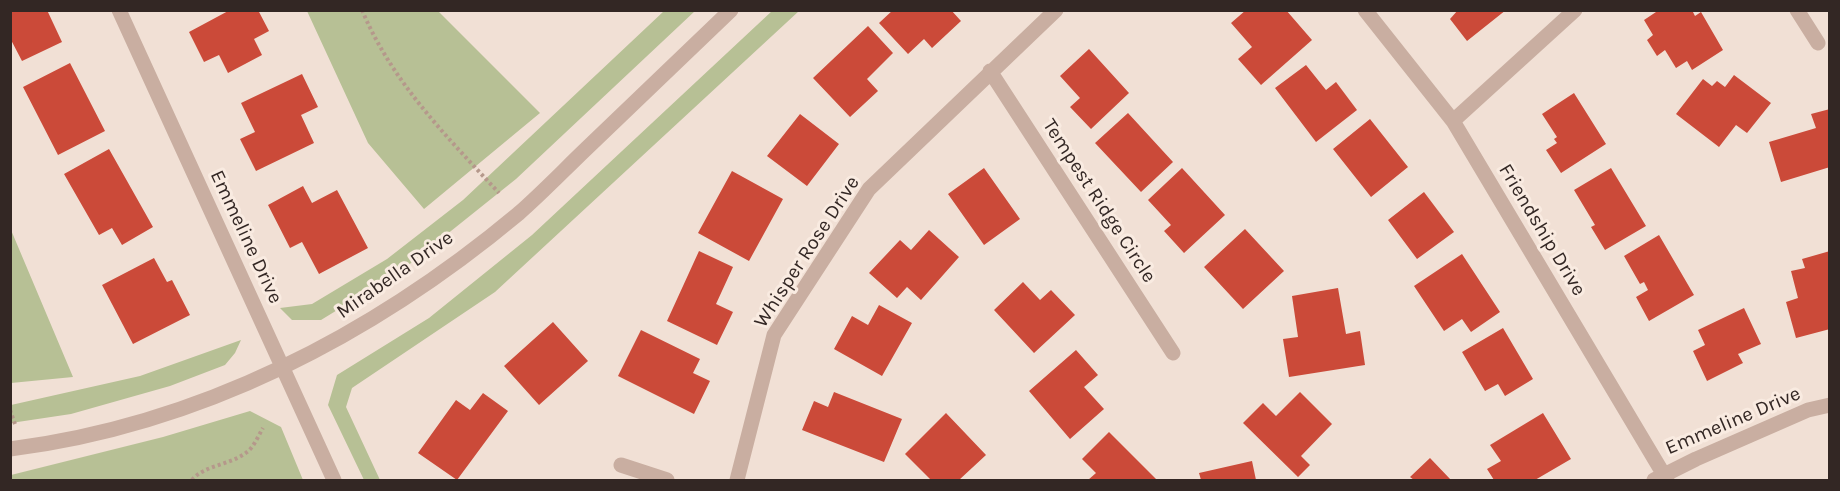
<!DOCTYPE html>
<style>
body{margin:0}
#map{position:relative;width:1840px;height:491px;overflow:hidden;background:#f1e0d5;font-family:Karla,sans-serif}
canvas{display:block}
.frame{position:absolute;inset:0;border:12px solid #332724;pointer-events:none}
</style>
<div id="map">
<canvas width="1840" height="491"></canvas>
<div class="frame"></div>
</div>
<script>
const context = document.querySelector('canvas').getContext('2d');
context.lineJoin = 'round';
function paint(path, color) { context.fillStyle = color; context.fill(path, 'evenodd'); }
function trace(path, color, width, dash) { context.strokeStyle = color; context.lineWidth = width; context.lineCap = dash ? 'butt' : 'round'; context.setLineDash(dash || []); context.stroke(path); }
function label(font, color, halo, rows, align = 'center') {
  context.font = font + ' Karla,sans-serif'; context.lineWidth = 6; context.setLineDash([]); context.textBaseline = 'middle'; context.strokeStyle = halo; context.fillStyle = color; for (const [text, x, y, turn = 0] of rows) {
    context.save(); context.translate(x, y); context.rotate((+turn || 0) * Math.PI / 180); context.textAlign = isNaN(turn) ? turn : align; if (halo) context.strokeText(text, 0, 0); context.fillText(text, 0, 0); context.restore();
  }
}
const green = new Path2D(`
 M307 11H438L540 113 424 209 368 143Z
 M664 11H695L516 179 401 271 321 320H292L280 308 312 304 387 259 463 200Z
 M772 11H799L495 292 352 388 346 407 380 480H364L328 405 337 375 429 318 532 235Z
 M11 230 73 377 11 383Z
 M241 340 235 353 225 365 170 386 71 414 11 423V405L140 376Z
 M250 411 281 427 303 480H11V475L163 437Z`);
const building = new Path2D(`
 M10 10H47L62 42 22 61 10 38Z
 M230 10H258L269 31 254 39 262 55 228 73 219 55 204 62 189 32Z
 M893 10H951L961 21 932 48 924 39 908 54 879 23Z
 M1246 10H1286L1312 40 1261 85 1238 59 1252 47 1231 23Z
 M1458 10H1506L1467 41 1450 19Z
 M1659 10H1692L1695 16 1701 12 1723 50 1692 70 1687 61 1676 68 1665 50 1657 56 1647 40 1653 35 1644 20Z
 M868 26 893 53 867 79 878 91 850 117 813 78Z
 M1089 49 1129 93 1091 129 1070 107 1080 98 1060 76Z
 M70 63 105 131 58 155 23 87Z
 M1306 65 1326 90 1336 82 1357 110 1316 142 1275 88Z
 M302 74 318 107 301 115 314 143 256 171 240 139 255 132 241 103Z
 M1734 75 1771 103 1747 133 1736 125 1719 147 1676 114 1703 79 1712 86 1717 81 1725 87Z
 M1574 93 1606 144 1561 173 1546 150 1557 143 1554 139 1557 137 1542 114Z
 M1830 109V167L1781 182 1769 142 1816 128 1811 114Z
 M1128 113 1173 162 1141 192 1095 143Z
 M800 114 839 144 807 186 767 156Z
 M1370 119 1408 167 1371 197 1333 149Z
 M109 149 153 227 122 245 112 228 99 235 64 174Z
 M984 168 1020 219 984 245 948 194Z
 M1182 168 1225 215 1184 253 1164 231 1171 225 1148 200Z
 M1611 168 1646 226 1605 250 1591 227 1595 225 1574 190Z
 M732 171 783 199 749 261 698 233Z
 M303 186 312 203 337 190 368 248 319 274 302 242 290 248 268 205Z
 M1424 192 1454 232 1417 259 1388 220Z
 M1245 229 1284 271 1243 309 1204 267Z
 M929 230 959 257 921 300 907 287 897 298 869 273 900 240 911 250Z
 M1659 235 1694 295 1649 321 1636 297 1648 290 1644 282 1640 284 1624 256Z
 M699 251 733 267 716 304 733 312 717 345 667 321Z
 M1830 251V329L1796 338 1786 302 1798 298 1791 271 1805 268 1802 259Z
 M1462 254 1500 312 1471 332 1462 319 1444 331 1414 286Z
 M154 258 167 282 172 280 190 315 133 344 102 285Z
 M1023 282 1040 300 1051 290 1075 315 1034 353 994 310Z
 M1338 288 1346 334 1360 331 1365 365 1289 377 1283 339 1298 337 1292 296Z
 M879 305 912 323 882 376 834 349 852 316 868 325Z
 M1744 308 1761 344 1738 354 1743 363 1707 381 1693 351 1705 345 1698 330Z
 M553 322 588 361 539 405 504 366Z
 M1503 328 1533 379 1505 396 1498 384 1485 391 1462 352Z
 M641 330 700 359 693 373 710 381 694 414 618 376Z
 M1076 350 1098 375 1084 387 1104 409 1070 439 1029 391Z
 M834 392 902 419 884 462 802 430 814 401 828 407Z
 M1300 392 1332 424 1301 456 1310 465 1298 477 1243 423 1263 403 1276 416Z
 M483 393 508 411 457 480 418 453 456 400 470 410Z
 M946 413 986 455 959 480H931L905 454Z
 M1543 413 1571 459 1535 480H1494L1487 469 1501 461 1490 445Z
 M1109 432 1157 480H1088L1096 473 1082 459Z
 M1430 458 1451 480H1414L1410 477Z
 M1252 461 1256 480H1201L1199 473Z`);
const path = new Path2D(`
 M362 10C392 82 447 137 499 193
 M10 410 15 424
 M192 480C204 465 231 465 247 452 254 447 258 436 263 428`);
const minor = new Path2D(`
 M119 10 334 480
 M1365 10 1453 121 1667 480
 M1797 10 1818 43
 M990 71 1173 353
 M1453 121 1575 10
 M10 449C200 425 373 335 518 214 542 193 564 170 587 148 635 102 683 56 731 10
 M621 465 667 480
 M737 480 774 335 869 189 1056 10
 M1654 480 1696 459 1808 410 1830 405`);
const streetNames = [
 ["Tempest Ridge Circle",1099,201,57],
 ["Friendship Drive",1542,230,59],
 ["Emmeline Drive",246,237,65],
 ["Whisper Rose Drive",807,252,-57],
 ["Mirabella Drive",395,275,-35],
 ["Emmeline Drive",1733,421,-23]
];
paint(green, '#b7c095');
paint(building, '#cb4a39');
trace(path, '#b5988b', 4, [3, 3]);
trace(minor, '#c9aea1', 15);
label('20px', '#332724', '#f9ebe1', streetNames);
</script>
